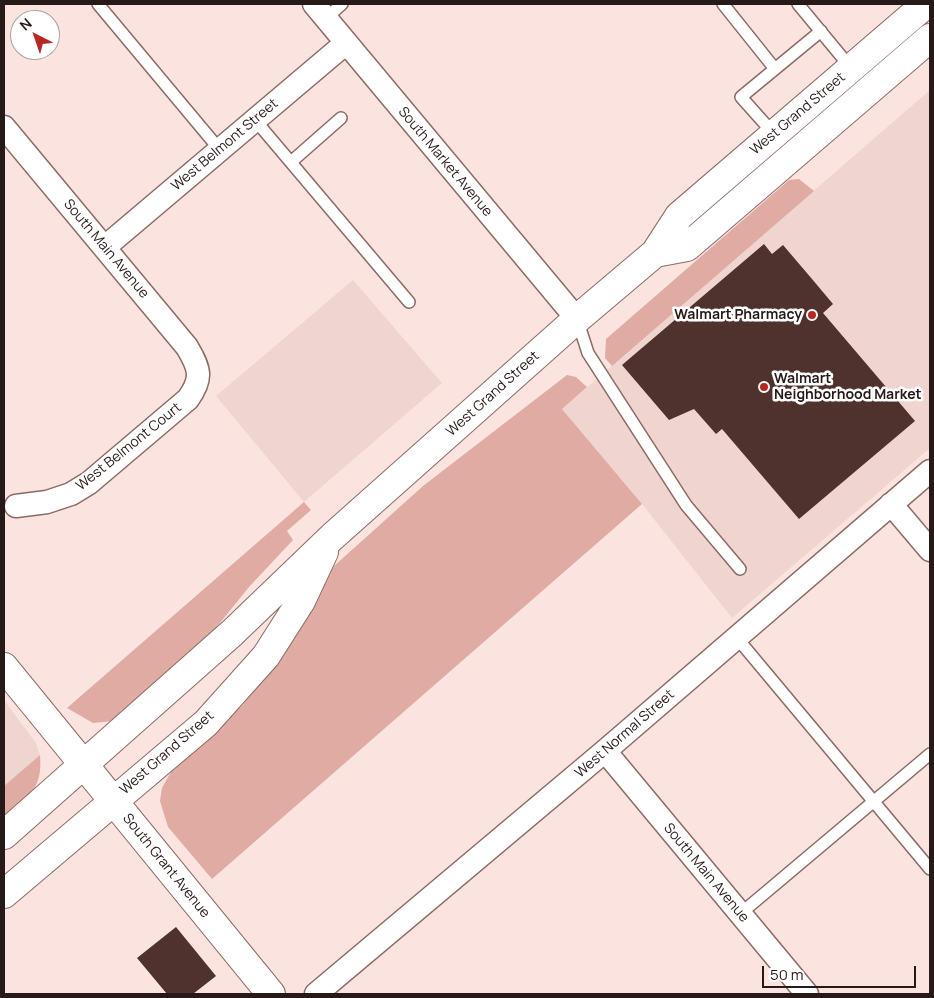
<!DOCTYPE html>
<style>
body{margin:0}
#map{position:relative;width:934px;height:998px;overflow:hidden;background:#fbe4e0;font-family:Manrope,sans-serif}
canvas{display:block}
.frame{position:absolute;inset:0;border:5px solid #271917;pointer-events:none}
.north{position:absolute;left:10px;top:10px;width:50px;height:50px;box-sizing:border-box;background:#fff;border:1px solid #a9a3a2;border-radius:50%;rotate:319deg;font-size:14px;font-weight:700;line-height:20px;text-align:center;color:#271917}
.north::after{content:'';display:block;margin:auto;width:18px;height:22px;background:#b72823;clip-path:polygon(50% 0,100% 100%,50% 72%,0 100%)}
.scale{position:absolute;left:762px;top:966px;width:154px;height:22px;box-sizing:border-box;border:2px solid #271917;border-top:0;padding-left:6px;font-size:15px;line-height:18px;white-space:nowrap;color:#271917;-webkit-text-stroke:4px #fff;paint-order:stroke}
</style>
<div id="map">
<canvas width="934" height="998"></canvas>
<div class="frame"></div>
<div class="north">N</div>
<div class="scale">50 m</div>
</div>
<script>
const context = document.querySelector('canvas').getContext('2d');
context.lineJoin = 'round';
function paint(path, color) { context.fillStyle = color; context.fill(path, 'evenodd'); }
function trace(path, color, width, dash) { context.strokeStyle = color; context.lineWidth = width; context.lineCap = dash ? 'butt' : 'round'; context.setLineDash(dash || []); context.stroke(path); }
function label(font, color, halo, rows, align = 'center') {
  context.font = font + ' Manrope,sans-serif'; context.lineWidth = 5; context.setLineDash([]); context.textBaseline = 'middle'; context.strokeStyle = halo; context.fillStyle = color; for (const [text, x, y, turn = 0] of rows) {
    context.save(); context.translate(x, y); context.rotate((+turn || 0) * Math.PI / 180); context.textAlign = isNaN(turn) ? turn : align; if (halo) context.strokeText(text, 0, 0); context.fillText(text, 0, 0); context.restore();
  }
}
const built = new Path2D(`
 M930 90V448L732 618 642 504 562 409Z
 M353 280 442 383 304 502 216 396Z
 M4 700 36 743 40 755 4 786Z`);
const green = new Path2D(`
 M799 179 814 191 612 366 605 358 606 339 789 180Z
 M567 375 576 377 587 387 562 409 642 504 212 879 168 827 160 801 162 788 168 777 178 762 243 705 334 566 423 486Z
 M304 502 311 510 287 531 293 540 249 587 190 660 113 721 93 723 67 708Z
 M40 755C43 789 28 798 4 818V786Z`);
const building = new Path2D(`
 M764 244 772 254 783 245 812 279 833 304 823 313 915 421 799 519 722 429 716 434 694 409 669 420 622 365Z
 M176 927 216 976 193 994H167L137 958Z`);
const service = new Path2D(`
 M98 4 220 150
 M723 4 775 69
 M798 4 851 68
 M326 18 342 4
 M255 120 409 302
 M774 134 741 97 821 31
 M291 162 341 118
 M577 319 588 353 686 505 740 569
 M737 638 930 869
 M740 914 930 754`);
const minor = new Path2D(`
 M314 4 577 319
 M4 127 187 347C200 369 203 378 188 399L89 483 71 494 47 502 16 506
 M105 247 346 43
 M891 504 930 550
 M605 751 807 994
 M316 994 605 751 930 471`);
const secondary = new Path2D(`
 M655 253 687 247 930 38
 M4 667 271 994
 M4 835 232 633 332 537 577 319 655 253 679 216 926 4
 M4 894 206 723 266 656 301 601 324 552`);
const markers = [
 [812,315,5,"#b72823"],
 [764,387,5,"#b72823"]
];
const streetNames = [
 ["West Grand Street",798,114,-40],
 ["West Belmont Street",225,145,-40],
 ["South Market Avenue",445,162,50],
 ["South Main Avenue",106,249,50],
 ["West Grand Street",493,394,-42],
 ["West Belmont Court",129,447,-39],
 ["West Normal Street",625,734,-41],
 ["West Grand Street",167,753,-41],
 ["South Grant Avenue",166,866,51],
 ["South Main Avenue",706,873,50]
];
const poiNames = [
 ["Walmart Pharmacy",802,315],
 ["Walmart",774,379,"left"],
 ["Neighborhood Market",774,395,"left"]
];
paint(built, '#f0d4cf');
paint(green, '#dfaba3');
paint(building, '#4f312d');
trace(service, '#8c6a66', 14);
trace(minor, '#8c6a66', 25);
trace(secondary, '#8c6a66', 30);
trace(service, '#fff', 11);
trace(minor, '#fff', 22);
trace(secondary, '#fff', 28);
for (const [x, y, r, color] of markers) { const dot = new Path2D(); dot.arc(x, y, r, 0, 2 * Math.PI); context.fillStyle = color; context.fill(dot); trace(dot, '#fff', 2); }
label('14px', '#271917', '#fff', streetNames);
label('bold 14px', '#271917', '#fff', poiNames, 'right');
</script>
